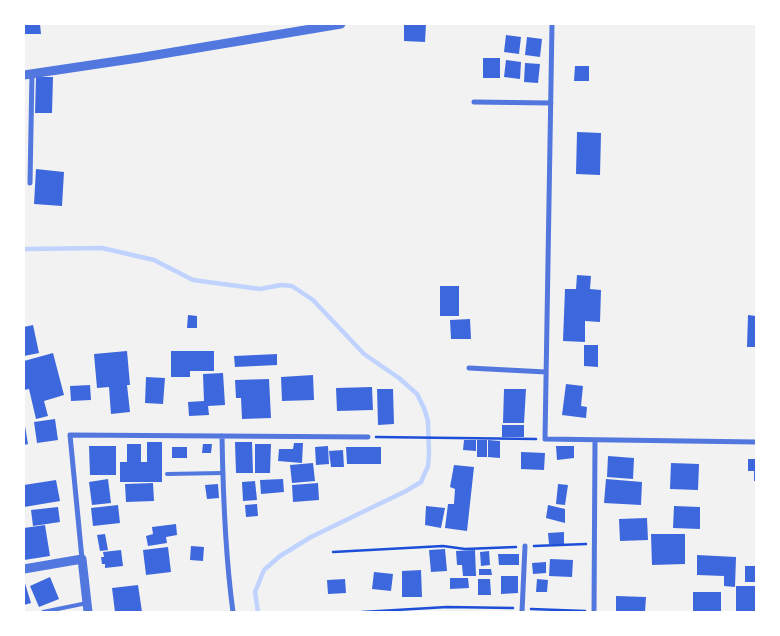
<!DOCTYPE html>
<style>
body{margin:0}
#map{position:relative;width:780px;height:636px;overflow:hidden;background:#f2f2f2;font-family:Raleway,sans-serif}
canvas{display:block}
.frame{position:absolute;inset:0;border:25px solid #fff;pointer-events:none}
</style>
<div id="map">
<canvas width="780" height="636"></canvas>
<div class="frame"></div>
</div>
<script>
const context = document.querySelector('canvas').getContext('2d');
context.lineJoin = 'round';
function trace(path, color, width, dash) { context.strokeStyle = color; context.lineWidth = width; context.lineCap = dash ? 'butt' : 'round'; context.setLineDash(dash || []); context.stroke(path); }
function paint(path, color) { context.fillStyle = color; context.fill(path, 'evenodd'); }
const stream = new Path2D(`
 M24 249 102 248 154 260 193 280 260 289 281 285 292 286 313 300 364 354 399 378 417 394 424 408 428 421 429 454 428 466 421 482 406 491 311 537 280 556 264 570 255 592 258 612`);
const building = new Path2D(`
 M24 24H40L41 34H24Z
 M404 24H426L425 42 404 41Z
 M506 35 521 37 519 54 504 52Z
 M527 37 542 39 540 57 525 55Z
 M483 58H500V78H483Z
 M506 60 521 62 520 79 504 77Z
 M525 63 540 64 538 83 524 82Z
 M575 66H589V81H574Z
 M36 77H53L52 113H35Z
 M577 132 601 133 600 175 576 174Z
 M36 169 64 172 62 206 34 204Z
 M577 275 591 276 590 289 601 290 600 322 585 321V342L563 341 565 289H576Z
 M440 286H459V316H440Z
 M188 315 197 316V328H187Z
 M748 315 756 316V347H747Z
 M470 319 471 339H451L450 320Z
 M33 325 39 353 24 356V327Z
 M584 345H598V367L584 366Z
 M127 351 130 385H127L130 412 111 414 109 387 97 388 94 354Z
 M171 351H214V371H190V377H171Z
 M53 353 64 395 44 401 48 416 36 419 29 389 24 390V361Z
 M277 354V365L235 367 234 356Z
 M223 373 225 405 208 406 209 415 189 416 188 402 204 401 203 374Z
 M313 375 314 400 282 401 281 377Z
 M146 377 165 378 163 404 145 403Z
 M269 379 271 418 242 419 241 398H236L235 380Z
 M566 384 583 386 581 406 587 407 586 418 562 415Z
 M90 385 91 400 71 401 70 386Z
 M372 387 373 410 337 411 336 388Z
 M377 389H393L394 424 378 425Z
 M504 389H526L524 423H503Z
 M55 419 58 440 37 443 34 422Z
 M24 420 28 444 24 445Z
 M502 425H524V437H502Z
 M464 440H476V451L463 450Z
 M477 440H487V457H477Z
 M488 440 500 441V458L488 457Z
 M147 442H162V482H120V462H127V444H141V462H147Z
 M235 442H252L253 473H236Z
 M294 443H303L302 463 278 461 279 449H293Z
 M203 444H212L211 453H202Z
 M255 444H271L270 473H255Z
 M89 446H116V475H90Z
 M328 446 329 464 316 465 315 447Z
 M556 446H574V458L557 460Z
 M172 447H187V458H172Z
 M346 447H381V464H347Z
 M343 450 344 467H331L329 451Z
 M521 452 545 453 544 470 521 469Z
 M608 456 634 458 633 479 607 477Z
 M748 459H756V481H754V471H748Z
 M313 463 315 481 292 483 290 465Z
 M671 463 699 464 698 490 670 489Z
 M454 465 474 467 467 531 445 528 448 504H454L455 489 450 487Z
 M108 479 111 503 92 505 89 482Z
 M283 479 284 492 261 494 260 480Z
 M606 479 642 482 641 505 604 503Z
 M56 480 60 501 24 507V485Z
 M255 481 257 500 243 501 242 482Z
 M153 483 154 501 126 502 125 484Z
 M318 483 319 500 293 502 292 485Z
 M218 484 219 498 207 499 205 485Z
 M558 484 568 485 565 505 556 504Z
 M257 504 258 516 246 517 245 505Z
 M118 505 120 523 93 526 91 508Z
 M548 505 565 509V523L546 518Z
 M426 506 445 508 441 528 425 525Z
 M674 506 700 507V529L673 528Z
 M58 507 60 522 33 526 31 510Z
 M647 518 648 540 620 541 619 519Z
 M176 524 177 535 166 537 167 543 148 546 146 536 153 534 152 527Z
 M45 525 50 556 24 560V528Z
 M564 532V544H549L548 533Z
 M105 534 108 550 100 551 97 535Z
 M651 534H685V564L652 565Z
 M191 546 204 547 203 561 190 560Z
 M168 547 171 572 146 575 143 550Z
 M445 549 447 571 431 572 429 550Z
 M121 550 123 566 105 568V564H102L101 557H104L103 552Z
 M475 550 476 576H463L462 565H457L456 551Z
 M489 551 490 565 481 566 480 552Z
 M498 554H519V565H499Z
 M697 555 736 557 735 587 724 586V576L697 575Z
 M550 559 573 560 572 577 549 576Z
 M546 562V573L533 574 532 563Z
 M745 566H756V582H745Z
 M479 569H491L492 575H479Z
 M421 570 422 597H402V571Z
 M374 572 393 574 391 591 372 589Z
 M501 576H518V593L501 594Z
 M50 577 59 599 39 607 30 586Z
 M450 578H468L469 588 450 589Z
 M345 579 346 593 328 594 327 580Z
 M478 579H490L491 595H478Z
 M537 579 548 580 547 592H536Z
 M24 580 31 603 24 605Z
 M138 585 142 612H115L112 588Z
 M736 586H756V612H736Z
 M693 592H721V612H693Z
 M616 596 646 597 645 612H616Z`);
const path = new Path2D(`
 M376 437 536 439
 M534 546 586 544
 M333 552 443 546 465 549 516 547
 M531 609 585 611
 M362 612 447 607 513 608`);
const service = new Path2D(`
 M167 474 222 473
 M43 612 87 603`);
const minor = new Path2D(`
 M552 24 545 439 756 442
 M474 102 551 103
 M30 183 32 73
 M469 368 546 372
 M222 436C223 494 225 554 233 612
 M82 559 70 435 368 437
 M522 612 525 546
 M594 612 595 440`);
const tertiary = new Path2D(`
 M24 75 138 58 341 24
 M24 569 82 559 88 612`);
trace(stream, '#bfd3fe', 4.5);
paint(building, '#3d67dc');
trace(path, '#1d4ed8', 2.5);
trace(service, '#5277de', 4);
trace(minor, '#5277de', 5);
trace(tertiary, '#5277de', 9);
</script>
